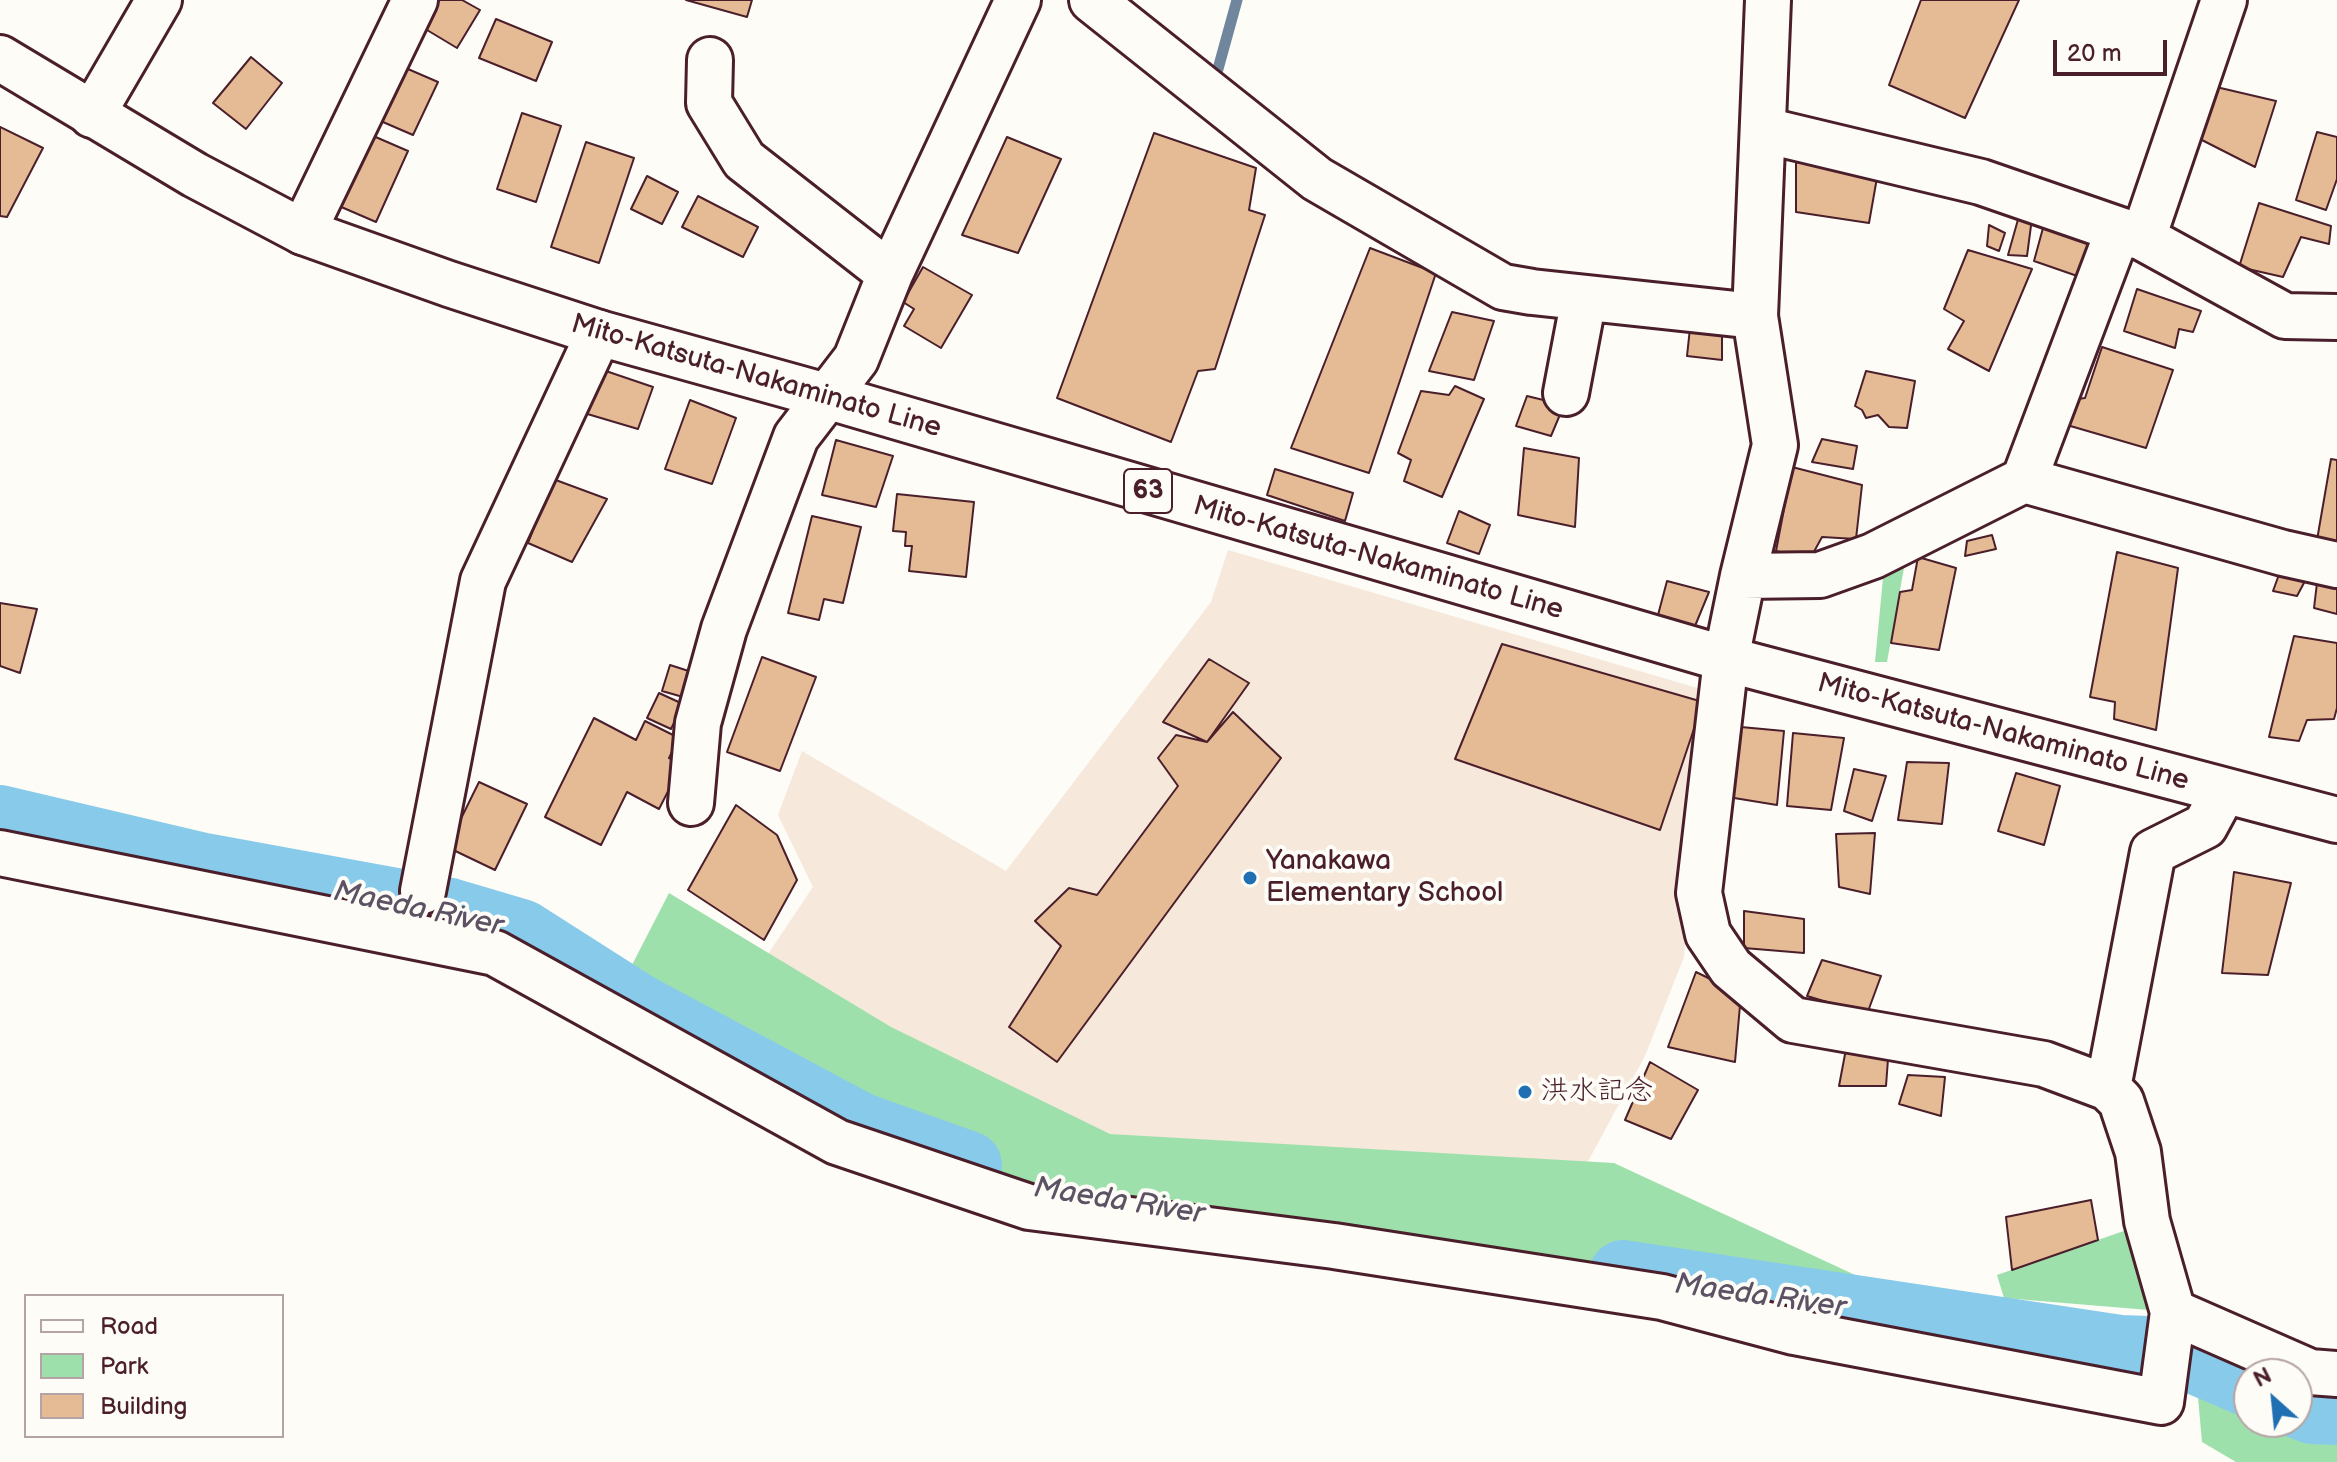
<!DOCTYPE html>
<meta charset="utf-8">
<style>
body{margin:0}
#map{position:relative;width:2337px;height:1462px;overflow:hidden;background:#fdfcf7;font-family:"Balsamiq Sans",sans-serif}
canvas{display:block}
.legend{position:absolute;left:24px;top:1294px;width:260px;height:144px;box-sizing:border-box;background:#fdfcf7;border:2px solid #b5a4a5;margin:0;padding:10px 14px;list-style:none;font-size:24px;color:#4a1f2b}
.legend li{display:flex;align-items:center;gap:16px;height:40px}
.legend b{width:40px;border:2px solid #b5a4a5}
.north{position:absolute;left:2233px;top:1358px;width:80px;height:80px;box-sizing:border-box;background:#fdfcf7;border:2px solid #b5a4a5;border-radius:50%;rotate:333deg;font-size:22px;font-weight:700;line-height:32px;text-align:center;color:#4a1f2b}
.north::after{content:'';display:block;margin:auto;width:28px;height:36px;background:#1f6fb2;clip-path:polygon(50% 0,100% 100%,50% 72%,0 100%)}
.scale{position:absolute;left:2053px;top:40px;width:114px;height:36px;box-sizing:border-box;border:4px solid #4a1f2b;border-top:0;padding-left:10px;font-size:24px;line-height:28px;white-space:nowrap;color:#4a1f2b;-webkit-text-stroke:6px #fdfcf7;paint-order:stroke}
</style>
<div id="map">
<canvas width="2337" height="1462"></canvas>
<ul class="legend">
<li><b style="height:10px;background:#fdfcf7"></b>Road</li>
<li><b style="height:22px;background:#9ee0ab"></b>Park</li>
<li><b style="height:22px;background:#e5bb95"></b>Building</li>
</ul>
<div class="north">N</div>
<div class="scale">20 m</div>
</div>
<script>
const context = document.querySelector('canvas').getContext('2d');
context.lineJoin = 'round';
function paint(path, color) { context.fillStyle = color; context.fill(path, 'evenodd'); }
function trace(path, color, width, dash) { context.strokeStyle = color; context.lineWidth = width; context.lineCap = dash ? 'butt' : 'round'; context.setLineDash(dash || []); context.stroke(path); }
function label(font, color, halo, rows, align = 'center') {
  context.font = font + ' "Balsamiq Sans","Klee One",sans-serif'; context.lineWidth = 8; context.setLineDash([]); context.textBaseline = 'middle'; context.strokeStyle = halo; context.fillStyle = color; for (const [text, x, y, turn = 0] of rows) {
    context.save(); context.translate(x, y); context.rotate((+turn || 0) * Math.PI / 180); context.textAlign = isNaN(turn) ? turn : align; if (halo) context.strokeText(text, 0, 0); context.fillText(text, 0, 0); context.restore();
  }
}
const built = new Path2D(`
 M1228 550 1704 690 1684 957 1645 1056 1566 1202 1024 1121 762 963 813 887 778 815 802 751 1006 871 1211 602Z`);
const green = new Path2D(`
 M1906 557 1887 662H1875L1883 578 1878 563Z
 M669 893 891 1027 1110 1134 1614 1163 1924 1307 1034 1191 617 994Z
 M2141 1225 2173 1312 2004 1298 1997 1275Z
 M2195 1364 2249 1393V1422H2297V1419L2308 1425 2337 1426V1462H2236L2202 1442Z`);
const stream = new Path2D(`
 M1218 69 1237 0`);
const river = new Path2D(`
 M0 819 204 867 450 912 521 933 637 1007 859 1126 968 1165
 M1623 1274 2121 1349 2174 1351 2249 1383
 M2297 1404 2312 1410 2337 1411`);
const building = new Path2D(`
 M439 0H462L480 10 457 48 422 27Z
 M686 0H752L747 17Z
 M1921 0H2019L1965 118 1889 85Z
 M496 19 552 42 536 81 479 58Z
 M251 57 282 83 246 129 213 103Z
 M401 66 438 82 413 135 376 119Z
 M2212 86 2276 101 2255 167 2194 136Z
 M522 113 561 126 536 202 497 189Z
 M0 127 43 148 7 217 0 216Z
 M2317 132 2337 137V179L2326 210 2296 200Z
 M1154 133 1256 168 1249 210 1265 215 1215 369 1198 371 1171 442 1057 398Z
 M371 135 408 151 376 222 339 206Z
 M1007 137 1061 159 1018 253 962 235Z
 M586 142 634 158 599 263 551 247Z
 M1796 162 1878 172 1869 223 1796 212Z
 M647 176 678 192 662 224 631 209Z
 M698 196 758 227 743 257 682 227Z
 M2259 203 2331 226 2329 244 2301 237 2283 277 2239 267Z
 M2019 216 2032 218 2027 256 2008 255Z
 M1989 225 2005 233 1999 251 1987 246Z
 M2043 228 2094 243 2083 278 2034 261Z
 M1370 248 1436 273 1369 473 1291 448Z
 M1968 250 2032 269 1989 371 1948 349 1964 321 1944 309Z
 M923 267 972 295 941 348 904 326 914 309 903 302Z
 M2137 289 2201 311 2193 332 2179 329 2175 348 2124 331Z
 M1452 312 1494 321 1474 380 1429 371Z
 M1690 328 1722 333V360L1687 356Z
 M2102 347 2173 370 2146 448 2060 423 2069 400 2085 398Z
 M600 369 653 387 638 429 584 413Z
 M1866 371 1915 381 1907 428 1889 427 1878 415 1866 418 1862 410 1855 406Z
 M1455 386 1484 399 1442 497 1404 481 1411 460 1398 453 1421 391 1449 395Z
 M1527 396 1564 405 1551 436 1516 426Z
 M690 400 736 418 712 484 665 469Z
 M1822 439 1857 446 1853 469 1812 462Z
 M836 440 893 456 876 507 822 495Z
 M1524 448 1579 458 1575 527 1518 515Z
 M2331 459 2337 460V546L2317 540Z
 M1792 467 1862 485 1856 539 1822 537 1810 559 1776 551Z
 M1275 469 1353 493 1345 521 1267 495Z
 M553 479 607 499 572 562 528 543Z
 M897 494 974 502 966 577 909 571 912 546H905L906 532 893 531Z
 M1459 511 1490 525 1479 554 1447 543Z
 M812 516 861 527 843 603 824 599 819 620 788 613Z
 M1992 535 1996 549 1965 556 1967 541Z
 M2117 552 2178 568 2156 730 2114 719 2115 702 2090 697Z
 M1918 557 1956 568 1939 650 1891 643 1900 592 1912 590Z
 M2281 569 2305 581 2297 596 2273 591Z
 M1667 581 1709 592 1695 626 1658 615Z
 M2317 583 2337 588V614L2314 608Z
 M0 603 37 609 20 673 0 666Z
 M2294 636 2337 643V708L2334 719 2307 720 2299 741 2269 737Z
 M1502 644 1703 702 1660 830 1455 759Z
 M762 657 816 677 780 771 727 752Z
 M1209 659 1249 683 1207 742 1163 722Z
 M670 665 698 674 690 699 662 691Z
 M659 693 683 704 671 729 647 718Z
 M1233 712 1281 758 1057 1062 1009 1027 1061 946 1035 921 1069 888 1097 895 1178 786 1158 758 1176 735 1207 742Z
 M594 718 636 740 645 721 679 738 669 758 682 764 659 809 627 792 601 845 545 817Z
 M1741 727 1784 731 1777 805 1728 797Z
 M1793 733 1844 738 1831 810 1787 806Z
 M1907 762 1949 763 1942 824 1898 820Z
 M1854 769 1886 776 1872 821 1844 811Z
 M2016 773 2060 786 2044 845 1998 831Z
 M479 782 527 804 495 870 447 847Z
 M736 805 777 835 797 880 764 940 688 890Z
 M1875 833 1870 894 1839 887 1836 834Z
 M2234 872 2291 883 2268 975 2222 973Z
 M1744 911 1804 919V953L1744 948Z
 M1822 960 1881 976 1867 1014 1807 996Z
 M1696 972 1741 994 1735 1062 1668 1047Z
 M1846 1049 1888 1059 1886 1086H1839Z
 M1650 1062 1698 1090 1671 1139 1625 1120Z
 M1908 1075 1945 1077 1941 1116 1899 1104Z
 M2091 1200 2098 1240 2012 1270 2006 1217Z`);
const minor = new Path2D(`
 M1092 0 1317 179 1503 287 1532 292 1755 316
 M710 60 709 103 744 160 890 274
 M92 115 159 0
 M1764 130 1981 182 2143 238 2285 316 2337 317
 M303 232 415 0
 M2143 238 2224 0
 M1566 393 1584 298
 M2024 480 2118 231
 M1743 576 1820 575 1873 556 2024 480 2283 553 2337 565
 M691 803 698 723 724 629 796 437 856 359 890 274 1018 0
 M0 853 495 953 837 1142 1029 1207 1334 1246 1662 1297 1794 1332 2161 1402 2173 1312 2147 1221 2138 1152 2121 1101 2108 1088 2044 1064 1793 1020 1731 968 1708 934 1699 893 1726 659 1743 576 1775 445 1755 316 1768 0
 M423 891 483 581 599 333
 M2108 1088 2153 852 2205 826 2224 791
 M2173 1312 2310 1372 2337 1374`);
const major = new Path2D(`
 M0 58 195 175 303 232 449 284 599 333 826 396 1726 659 2337 820`);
const markers = [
 [1250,878,8,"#1f6fb2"],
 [1525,1092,8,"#1f6fb2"]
];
const shields = [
 [1148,491,48]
];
const shieldNames = [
 ["63",1148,491]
];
const streetNames = [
 ["Mito-Katsuta-Nakaminato Line",756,377,16],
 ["Mito-Katsuta-Nakaminato Line",1378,559,16],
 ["Mito-Katsuta-Nakaminato Line",2003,733,15]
];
const poiNames = [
 ["Yanakawa",1266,862],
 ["Elementary School",1266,894],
 ["洪水記念",1541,1092]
];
const waterNames = [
 ["Maeda River",418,910,12],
 ["Maeda River",1119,1202,9],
 ["Maeda River",1760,1297,8]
];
paint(built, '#f6e8da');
paint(green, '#9ee0ab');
trace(stream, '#6f869d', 11);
trace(river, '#88cae9', 68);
paint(building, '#e5bb95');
trace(building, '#4a1f2b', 2);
trace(minor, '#4a1f2b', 50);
trace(major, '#4a1f2b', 50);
trace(minor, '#fdfcf7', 44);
trace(major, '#fdfcf7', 44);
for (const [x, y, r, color] of markers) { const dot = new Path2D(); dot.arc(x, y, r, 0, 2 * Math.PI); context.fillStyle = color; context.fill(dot); trace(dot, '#fdfcf7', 3); }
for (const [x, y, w] of shields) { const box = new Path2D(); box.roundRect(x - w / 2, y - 22, w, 44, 6); context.fillStyle = '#fdfcf7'; context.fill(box); trace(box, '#4a1f2b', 2); }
label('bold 26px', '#4a1f2b', null, shieldNames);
label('28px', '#4a1f2b', '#fdfcf7', streetNames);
label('28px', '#4a1f2b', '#fdfcf7', poiNames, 'left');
label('italic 30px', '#5d5264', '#fdfcf7', waterNames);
</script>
